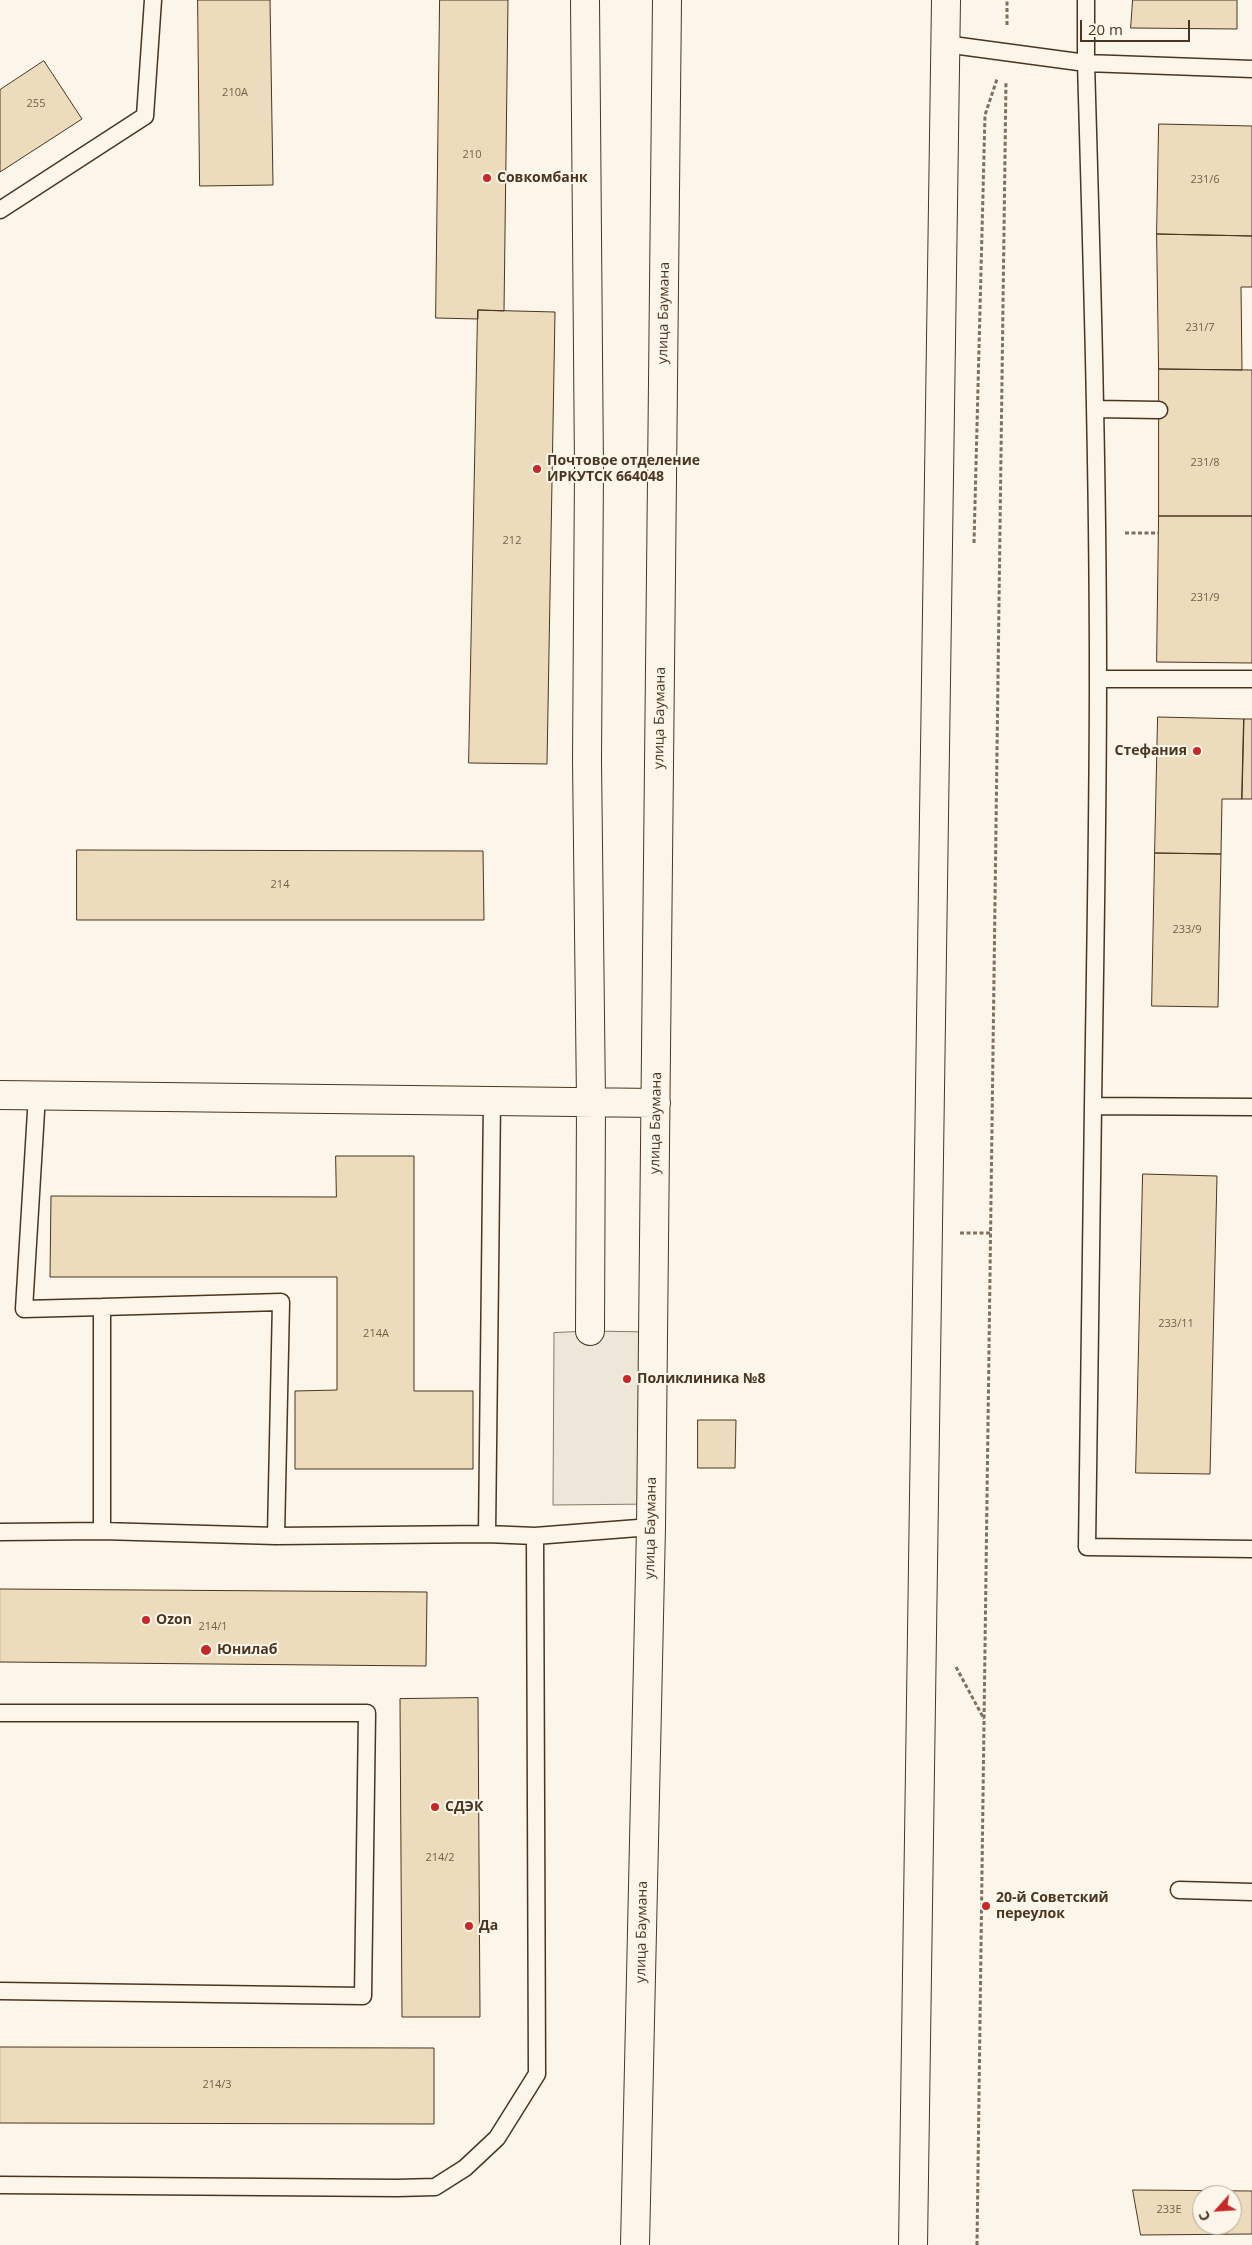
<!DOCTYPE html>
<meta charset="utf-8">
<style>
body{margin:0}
#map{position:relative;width:1252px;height:2245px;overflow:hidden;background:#fbf6e9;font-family:"Open Sans",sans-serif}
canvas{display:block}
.north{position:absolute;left:1192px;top:2185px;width:50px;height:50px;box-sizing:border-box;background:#fbf6e9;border:1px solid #b4a999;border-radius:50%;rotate:244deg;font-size:14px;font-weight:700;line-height:20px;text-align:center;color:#4a3520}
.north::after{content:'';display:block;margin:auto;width:18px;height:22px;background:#c62828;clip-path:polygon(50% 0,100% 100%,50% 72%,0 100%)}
.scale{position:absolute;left:1080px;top:20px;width:110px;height:22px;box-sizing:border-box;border:2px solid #4a3520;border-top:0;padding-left:6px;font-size:15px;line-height:18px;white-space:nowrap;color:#4a3520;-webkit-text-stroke:4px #fbf6e9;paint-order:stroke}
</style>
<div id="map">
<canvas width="1252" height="2245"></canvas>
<div class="north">С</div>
<div class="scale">20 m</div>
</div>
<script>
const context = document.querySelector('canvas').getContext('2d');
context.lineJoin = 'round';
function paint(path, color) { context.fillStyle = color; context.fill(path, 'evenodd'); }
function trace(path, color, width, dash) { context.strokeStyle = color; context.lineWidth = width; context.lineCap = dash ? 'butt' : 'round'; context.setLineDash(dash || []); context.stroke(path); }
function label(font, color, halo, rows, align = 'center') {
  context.font = font + ' "Open Sans",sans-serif'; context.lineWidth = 4; context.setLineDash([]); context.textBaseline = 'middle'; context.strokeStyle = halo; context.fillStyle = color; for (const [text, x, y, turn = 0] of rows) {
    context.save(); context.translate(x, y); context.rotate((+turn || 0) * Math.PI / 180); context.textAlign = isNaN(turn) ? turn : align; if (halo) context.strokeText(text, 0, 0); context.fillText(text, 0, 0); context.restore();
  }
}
const parking = new Path2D(`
 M590 1331 654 1332 652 1504 553 1505 554 1333Z`);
const building = new Path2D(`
 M198 0H270L273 185 200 186Z
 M440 0H508L504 311 478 310V319L436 318Z
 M1133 0H1237V29L1131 28Z
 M44 61 82 119 0 172V90Z
 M1159 124 1252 126V236L1157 234Z
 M1157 234 1252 236V287H1241L1242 370 1159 369Z
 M478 310 555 312 547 764 469 763Z
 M1159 369 1252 370V516H1159Z
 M1159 516H1252V663L1157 662Z
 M1158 717 1244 719 1242 799H1222L1221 854 1155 853Z
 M1244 719H1252V799H1242Z
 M77 850 483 851 484 920H77Z
 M1155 853 1221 854 1218 1007 1152 1006Z
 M336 1156H414V1391H473V1469H295V1391L337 1390V1277H50L51 1196 336 1197Z
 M1143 1174 1217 1176 1210 1474 1136 1473Z
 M698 1420H736L735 1468H698Z
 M0 1589 427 1592 426 1666 0 1662Z
 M478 1698 480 2017H402L400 1699Z
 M0 2047 434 2048V2124L0 2123Z
 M1133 2190 1252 2191V2234L1141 2235ZM1202 2195H1232V2225H1202Z`);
const path = new Path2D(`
 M1007 25V0
 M1125 533H1158
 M974 543 985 115 997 79
 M960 1233H992
 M956 1667 984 1719
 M977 2245 1006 81`);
const lane = new Path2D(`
 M1086 0V63L1252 69
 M945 44 1086 63C1092 268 1098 472 1098 676 1098 819 1095 963 1093 1106L1252 1107
 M0 210 145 116 153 0
 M1096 409 1159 410
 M1098 679H1252
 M37 1095 24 1309 102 1307V1531L276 1536 487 1534 492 1101
 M1093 1106 1087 1547 1252 1549
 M102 1307 281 1302 276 1536
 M0 1532 102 1531
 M487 1534 535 1536 651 1527
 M0 1713H367L363 1996 0 1991
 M1179 1890 1252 1892
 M0 2185 397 2188 435 2187 465 2168 497 2138 537 2074 535 1536`);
const street = new Path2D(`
 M585 0 589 469 587 760 591 1102 590 1331
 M0 1095 656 1103
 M635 2245 651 1527 667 0
 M913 2245 946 0`);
const markers = [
 [487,178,5,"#c62828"],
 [537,469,5,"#c62828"],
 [1197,751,5,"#c62828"],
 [627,1379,5,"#c62828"],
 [146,1620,5,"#c62828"],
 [206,1650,6,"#c62828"],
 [435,1807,5,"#c62828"],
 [986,1906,5,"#c62828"],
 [469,1926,5,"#c62828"]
];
const numberNames = [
 ["210А",235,93],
 ["255",36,104],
 ["210",472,155],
 ["231/6",1205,180],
 ["231/7",1200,328],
 ["231/8",1205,463],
 ["212",512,541],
 ["231/9",1205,598],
 ["214",280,885],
 ["233/9",1187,930],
 ["233/11",1176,1324],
 ["214А",376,1334],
 ["214/1",213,1627],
 ["214/2",440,1858],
 ["214/3",217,2085],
 ["233Е",1169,2210]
];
const poiNames = [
 ["Совкомбанк",497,178],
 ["Почтовое отделение",547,461],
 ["ИРКУТСК 664048",547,477],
 ["Стефания",1187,751,"right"],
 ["Поликлиника №8",637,1379],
 ["Ozon",156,1620],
 ["Юнилаб",217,1650],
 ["СДЭК",445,1807],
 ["20-й Советский",996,1898],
 ["переулок",996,1914],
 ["Да",479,1926]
];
const streetNames = [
 ["улица Баумана",664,313,-89],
 ["улица Баумана",660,718,-89],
 ["улица Баумана",656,1123,-89],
 ["улица Баумана",651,1528,-89],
 ["улица Баумана",642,1932,-89]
];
paint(parking, '#ede7d9');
trace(parking, '#887966', 1);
paint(building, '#ecdcbc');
trace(building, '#4a3520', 1);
trace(lane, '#4a3520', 19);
trace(street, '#4a3520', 30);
trace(path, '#7f6f5c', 3, [4, 2.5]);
trace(lane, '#fbf6e9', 16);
trace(street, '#fbf6e9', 28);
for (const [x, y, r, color] of markers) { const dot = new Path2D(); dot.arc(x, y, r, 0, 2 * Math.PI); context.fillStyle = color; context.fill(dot); trace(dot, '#fbf6e9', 2); }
label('11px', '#725f47', null, numberNames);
label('bold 14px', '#4a3520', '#fbf6e9', poiNames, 'left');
label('14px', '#4a3520', '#fbf6e9', streetNames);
</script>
